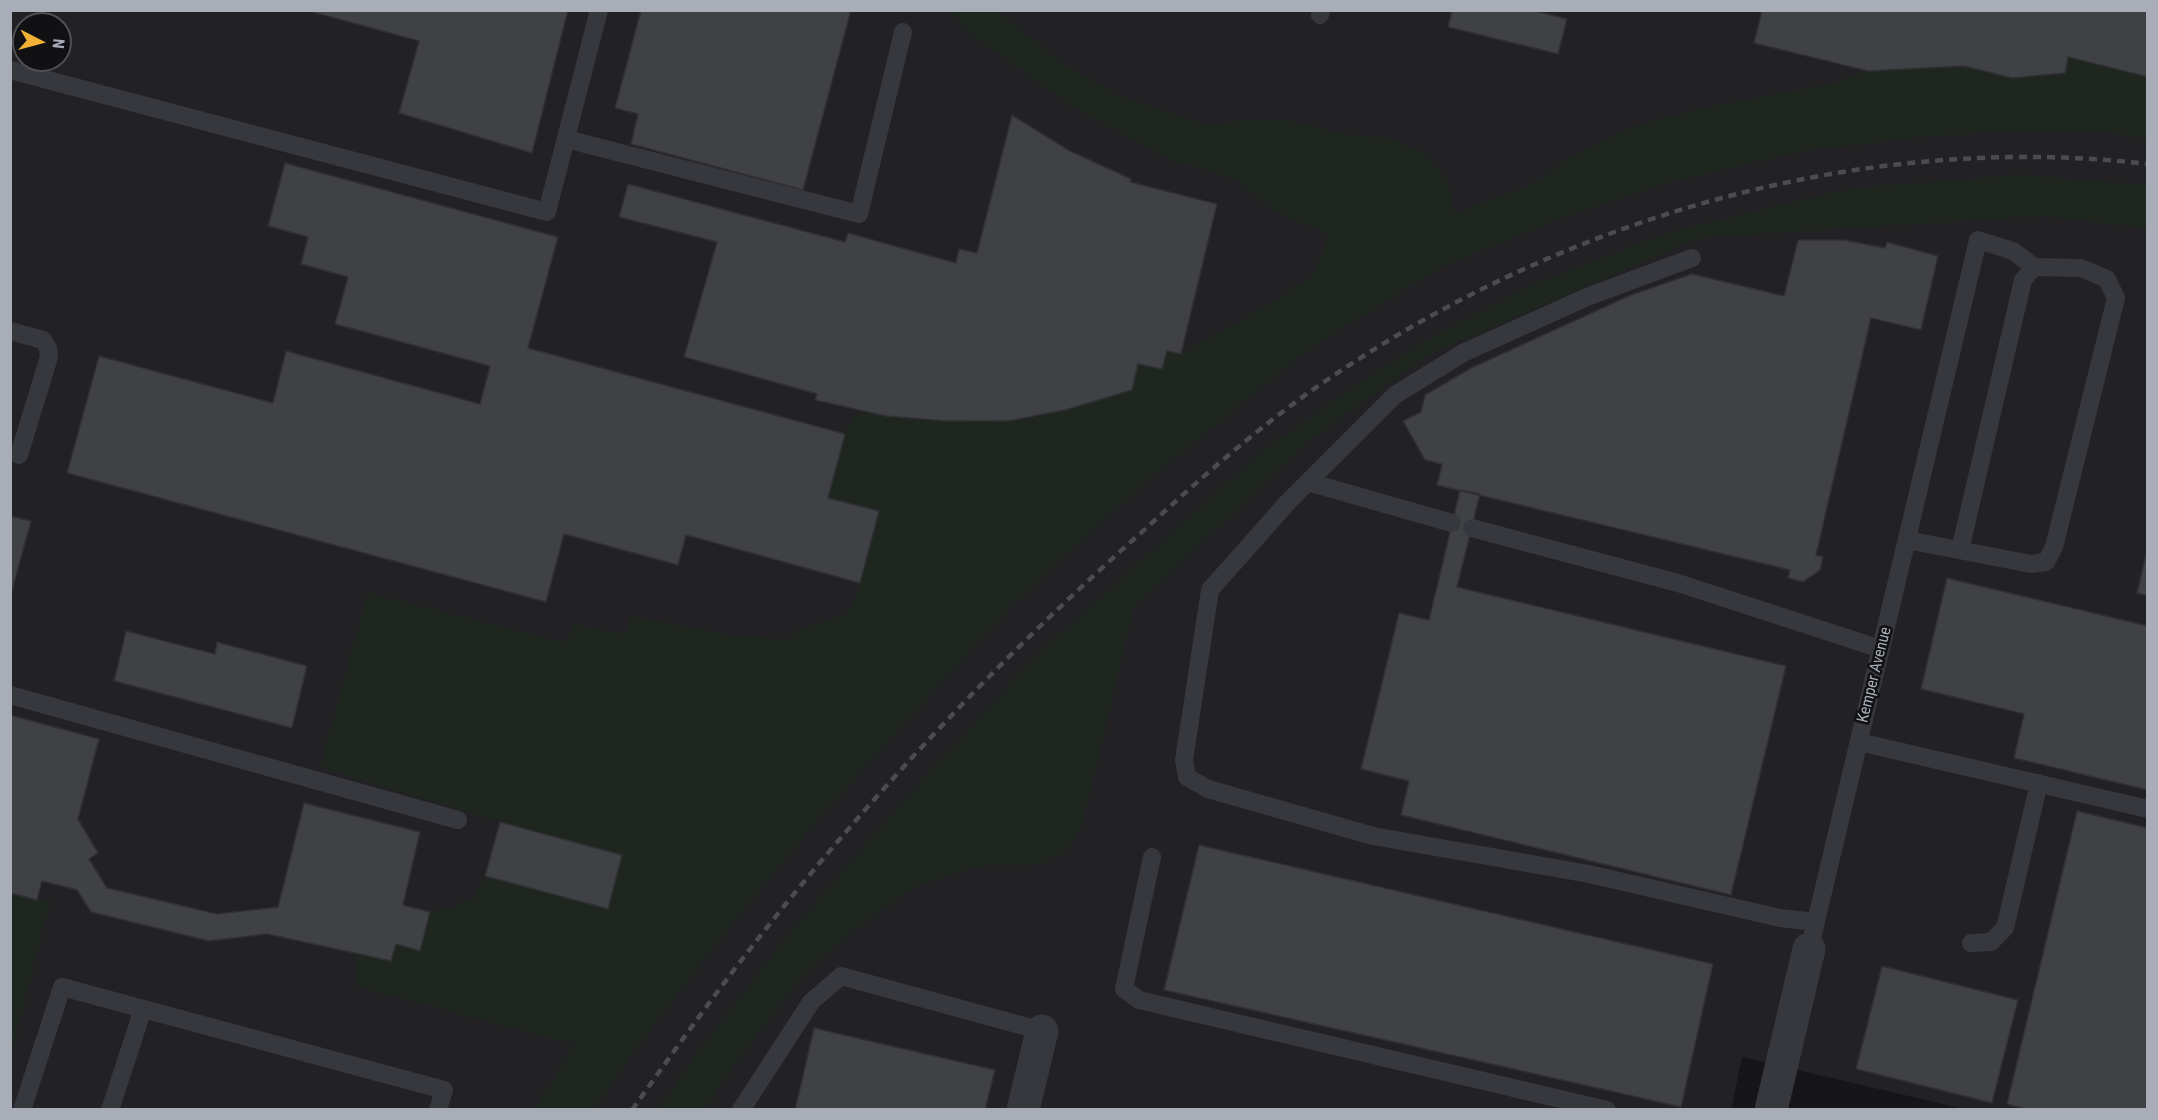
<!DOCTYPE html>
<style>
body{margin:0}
#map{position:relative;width:2158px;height:1120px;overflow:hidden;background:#161618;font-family:"Roboto Condensed",sans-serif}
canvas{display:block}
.frame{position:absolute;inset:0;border:12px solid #a8adb8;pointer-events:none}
.north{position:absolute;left:12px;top:12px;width:60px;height:60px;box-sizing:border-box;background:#111113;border:2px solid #4d4f55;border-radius:50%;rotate:96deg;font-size:16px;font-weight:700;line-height:24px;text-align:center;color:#a8adb8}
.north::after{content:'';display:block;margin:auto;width:21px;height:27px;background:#f2b134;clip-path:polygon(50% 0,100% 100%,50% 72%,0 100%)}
</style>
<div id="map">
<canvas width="2158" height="1120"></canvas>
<div class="frame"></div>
<div class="north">N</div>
</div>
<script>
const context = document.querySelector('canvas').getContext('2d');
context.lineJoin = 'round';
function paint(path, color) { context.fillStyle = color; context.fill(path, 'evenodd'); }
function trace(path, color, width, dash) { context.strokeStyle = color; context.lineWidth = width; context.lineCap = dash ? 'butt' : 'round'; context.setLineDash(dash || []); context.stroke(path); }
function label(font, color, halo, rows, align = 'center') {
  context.font = font + ' "Roboto Condensed",sans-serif'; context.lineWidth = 5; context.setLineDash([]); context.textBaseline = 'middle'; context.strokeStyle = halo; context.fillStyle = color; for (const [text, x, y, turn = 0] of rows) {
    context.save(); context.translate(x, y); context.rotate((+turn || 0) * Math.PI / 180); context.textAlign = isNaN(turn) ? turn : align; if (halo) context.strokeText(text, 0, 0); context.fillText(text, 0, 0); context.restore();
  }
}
const built = new Path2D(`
 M10 11H2147V1109H1964L1742 1057 1731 1110 11 1109ZM24 24H60V60H24Z`);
const green = new Path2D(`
 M950 11H997L1065 65 1123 98 1210 125 1247 120H1286L1348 135 1388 138 1425 154 1447 178 1454 214 1534 183 1572 157 1632 127 1704 108 1835 83 1868 71 1964 66 2064 73 2068 57 2147 77V139L2099 131H2009L1933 136 1802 151 1668 183 1561 218 1440 268 1310 348 1141 486 1012 605 818 819 716 944 621 1069 594 1109H534L575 1045 357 986 355 954 390 961 396 944 420 950 430 912 451 908 474 898 485 876 622 855 500 822 320 767 368 593 567 643 574 624 625 635 631 616 734 636 788 639 802 629 844 615 855 601 879 511 828 498 845 434 854 416C872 409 894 417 913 419 944 421 975 423 1006 421 1049 418 1091 402 1132 390L1138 364 1162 369 1167 351 1181 354 1270 304 1312 275 1325 247 1328 234 1277 212 1233 178 1174 161 1078 110 972 35Z
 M2021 175 2147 185V228L2042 216 1698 238 1430 354 1310 440 1134 607 1082 825 1066 852 1039 864 981 866 920 884 858 927 806 972 743 1053 705 1109H658L690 1063 787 936 907 797 1037 655 1268 446 1358 385 1431 337 1535 284 1669 232 1853 188Z
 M11 893 37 900H50L11 1056Z`);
const building = new Path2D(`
 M305 10H568L532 153 399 113 419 41Z
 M641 10H851L803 190 631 144 638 114 615 108Z
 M1452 10H1532L1567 19 1558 54 1448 27Z
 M1762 10H2147L2148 77 2068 57 2065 73 2012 78 1964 66 1868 71 1754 43Z
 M1012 115 1068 150 1131 179 1130 182 1217 204 1181 354 1167 351 1162 369 1138 364 1132 390 1065 410 1008 421H947L886 416 815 400 817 394 684 357 717 242 619 217 628 184 845 242 848 233 956 263 959 249 977 253Z
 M285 163 558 237 528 348 845 434 828 498 879 511 860 583 686 535 678 565 564 534 546 602 67 473 99 356 273 403 286 351 480 404 490 366 335 324 348 277 301 264 308 237 268 226Z
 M1798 240H1844L1885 248 1887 242 1938 256 1921 330 1871 318 1816 555 1823 557 1820 570 1803 582 1788 578 1790 570 1437 485 1442 464 1425 460 1403 421 1421 412 1425 395 1471 368 1631 295 1692 274 1784 296Z
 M1460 490 1480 494 1457 587 1786 666 1731 895 1401 815 1409 781 1361 769 1399 613 1429 620Z
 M10 516 31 521 10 598Z
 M2148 546V596L2137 593Z
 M1947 578 2148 626V790L2014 758 2024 714 1921 689Z
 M126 631 215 654 217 642 307 666 292 728 114 681Z
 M10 715 99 739 78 819 98 853 89 859 107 888 217 914 278 907 304 803 420 832 403 905 430 912 420 951 396 944 391 961 267 934 209 941 91 912 77 890 42 881 37 900 10 893Z
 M2077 811 2148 828V1110H2030L2007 1104Z
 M500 822 622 855 608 909 485 876Z
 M1199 845 1713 964 1681 1107 1164 990Z
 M1882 966 2018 1000 1992 1103 1856 1069Z
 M814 1028 995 1070 985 1110H795Z`);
const service = new Path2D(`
 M1320 15 1321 10
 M10 70 547 212 599 10
 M566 139 859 214 903 32
 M1692 258 1587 297 1463 353 1395 395 1287 503 1210 590 1184 760 1187 777 1208 789 1373 836 1589 874 1780 918 1816 922
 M10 331 43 340 48 348 49 357 19 455
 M1308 482 1452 523
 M1472 528 1678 583 1881 649
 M1907 540 2031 564 2046 562 2054 547 2116 298 2107 279 2081 268 2034 267 2023 280 1960 550
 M10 695 458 820
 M1859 742 2148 809
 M1152 857 1124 989 1139 1000 1607 1110
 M1813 934 1978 240 2013 251 2034 267
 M1971 943 1991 942 2005 928 2039 783
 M22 1110 62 987 444 1090 438 1110
 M110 1110 143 1009
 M741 1110 811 1002 841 976 1042 1031`);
const minor = new Path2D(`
 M1023 1110 1042 1031
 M1771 1110 1809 949`);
const rail = new Path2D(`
 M632 1110C674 1051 716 992 761 935 876 789 1004 654 1143 531 1203 476 1265 421 1333 376 1568 217 1863 131 2148 164`);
const streetNames = [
 ["Kemper Avenue",1875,675,-76]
];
paint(built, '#222225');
paint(green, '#1e261f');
paint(building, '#404145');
trace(building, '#303034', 1.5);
trace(service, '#37383d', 18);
trace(minor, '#37383d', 33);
trace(rail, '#4a4c52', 4.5, [8, 6]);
label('16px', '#a8adb8', '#111113', streetNames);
</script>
